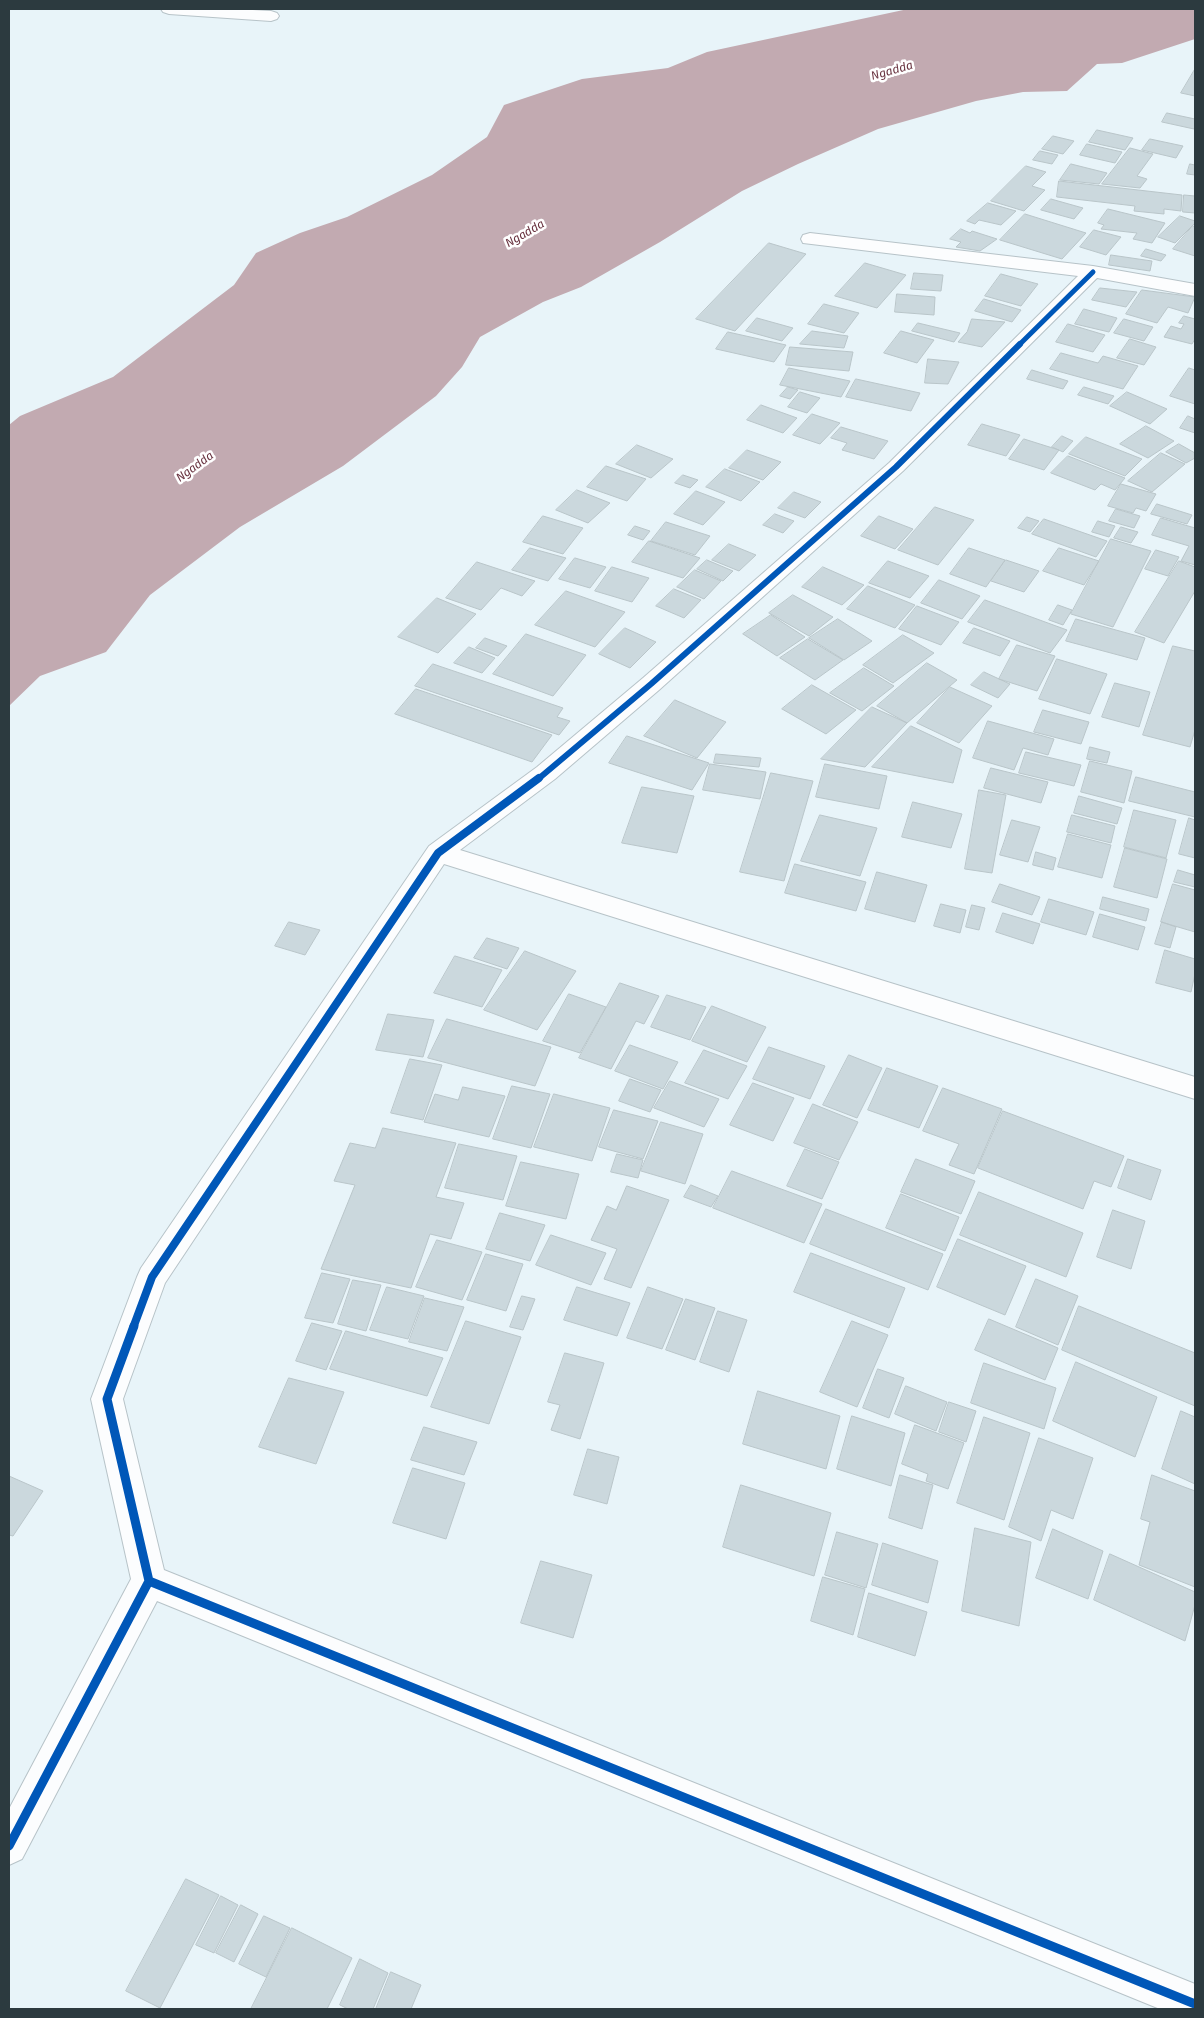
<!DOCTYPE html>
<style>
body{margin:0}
#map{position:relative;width:1204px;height:2018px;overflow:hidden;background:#e8f4f9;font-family:"Fira Sans",sans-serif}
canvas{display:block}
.frame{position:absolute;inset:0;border:10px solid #2c3a3f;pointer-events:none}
</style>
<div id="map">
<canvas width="1204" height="2018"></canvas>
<div class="frame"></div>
</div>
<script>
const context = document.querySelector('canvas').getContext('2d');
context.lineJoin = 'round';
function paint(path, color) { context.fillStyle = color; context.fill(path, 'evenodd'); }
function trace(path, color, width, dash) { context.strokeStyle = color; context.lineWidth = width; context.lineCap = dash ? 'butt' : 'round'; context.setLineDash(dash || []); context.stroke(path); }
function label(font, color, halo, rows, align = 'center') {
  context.font = font + ' "Fira Sans",sans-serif'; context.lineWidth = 5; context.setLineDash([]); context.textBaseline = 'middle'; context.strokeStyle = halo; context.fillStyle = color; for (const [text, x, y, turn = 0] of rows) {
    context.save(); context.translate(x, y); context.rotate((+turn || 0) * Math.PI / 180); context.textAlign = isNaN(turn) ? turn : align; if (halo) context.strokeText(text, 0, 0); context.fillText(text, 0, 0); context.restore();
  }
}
const water = new Path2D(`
 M908 9H1195V39L1122 63 1097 64 1067 91 1023 92 976 101 878 129 798 164 742 191 660 242 581 287 543 302 480 337 462 367 436 396 343 466 240 527 150 595 106 652 40 676 9 706V425L20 416 113 377 234 285 256 253 300 233 347 217 432 175 487 137 504 105 582 79 668 68 707 52Z`);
const building = new Path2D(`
 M1195 69V96L1181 93Z
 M1167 113 1195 119V127L1194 129 1162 122Z
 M1097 130 1133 138 1125 150 1089 142Z
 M1053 136 1074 141 1063 154 1042 149Z
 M1150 139 1183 146 1176 158 1142 150Z
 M1087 144 1122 152 1115 163 1080 155Z
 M1130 148 1153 154 1137 176 1147 179 1140 188 1102 184Z
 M1040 151 1058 155 1052 164 1033 160Z
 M1071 164 1107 173 1099 184 1060 180Z
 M1190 164 1195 165V175L1187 174Z
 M1026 166 1046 172 1032 186 1045 190 1024 211 991 201Z
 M1059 181 1182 195 1181 211 1164 209V214L1134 211 1135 206 1057 197Z
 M1184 195 1195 196V213L1183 212Z
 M1051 199 1083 208 1074 219 1041 210Z
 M988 203 1016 211 1001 225 979 220 975 224 967 221Z
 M1108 209 1165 223 1152 243 1133 239 1137 233 1101 229 1104 225 1098 223Z
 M1025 214 1086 233 1062 259 1000 240Z
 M1180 216 1195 221V223L1175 243 1158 237Z
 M1193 226 1195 227V256L1173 249Z
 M961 229 970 233 972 231 997 239 980 251 956 247 961 242 950 239Z
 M1094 230 1121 237 1106 255 1080 247Z
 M769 243 806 254 735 331 696 319Z
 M1146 249 1166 255 1161 261 1141 256Z
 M1111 255 1152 261 1150 271 1109 265Z
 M865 263 906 275 877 308 835 296Z
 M914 273 943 275 941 291 911 289Z
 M1001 274 1038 284 1021 306 985 296Z
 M1100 288 1137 292 1126 307 1092 300Z
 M1142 290 1195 297 1188 313 1168 307 1157 323 1126 314Z
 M897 294 935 297 934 315 895 312Z
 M984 299 1021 310 1012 322 975 311Z
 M824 304 859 313 844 333 808 324Z
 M1084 309 1117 318 1109 332 1075 324Z
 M1184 316 1195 319V339L1192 344 1164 337 1171 326 1181 329 1184 324 1179 323Z
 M757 318 793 328 782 341 746 331Z
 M972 319 1005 322 982 347 958 342 967 332Z
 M1124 319 1153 327 1144 341 1114 333Z
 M918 323 960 333 954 342 912 331Z
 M1068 324 1105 335 1093 352 1056 342Z
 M812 331 848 336 844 348 800 344Z
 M901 331 934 340 917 363 884 353Z
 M728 332 786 345 774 362 716 349Z
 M1130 339 1156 347 1144 365 1117 358Z
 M790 347 853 352 849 371 786 365Z
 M1061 353 1098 363 1103 356 1138 366 1123 389 1050 369Z
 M928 359 959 362 948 384 925 383Z
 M789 368 850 381 841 397 780 385Z
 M1189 368 1195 370V404L1170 396Z
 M1032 370 1068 381 1063 389 1027 379Z
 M856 379 920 393 911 411 846 397Z
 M788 387 798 390 790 399 780 396Z
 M1084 387 1114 396 1108 404 1078 395Z
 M800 392 820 398 807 413 788 407Z
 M1127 392 1167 409 1150 424 1110 406Z
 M761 405 797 418 783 433 747 420Z
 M812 414 840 423 820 444 793 435Z
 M1188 416 1195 419V433L1180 428Z
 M982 424 1020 435 1006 456 968 445Z
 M1146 426 1174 441 1148 458 1120 444Z
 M841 427 888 441 874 459 842 450 847 443 831 438Z
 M1062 436 1073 441 1063 452 1052 447Z
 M1086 437 1142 459 1125 476 1069 454Z
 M1024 439 1059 450 1044 470 1009 459Z
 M1179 444 1195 453V458L1186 463 1166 452Z
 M637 445 673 459 651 478 616 464Z
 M747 450 781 462 763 480 729 468Z
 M1161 453 1185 464 1152 492 1128 481Z
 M1068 456 1125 478 1115 490 1101 484 1095 490 1051 473Z
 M606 466 646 479 627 501 587 487Z
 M725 469 760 482 741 501 706 487Z
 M683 475 698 480 690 488 675 483Z
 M1121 484 1156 494 1146 511 1136 508 1133 513 1108 506Z
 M577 490 610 503 588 523 556 510Z
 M696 491 725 502 703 525 674 514Z
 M794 492 821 502 805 518 778 508Z
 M1157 504 1192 515 1187 524 1151 514Z
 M935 507 974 520 938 565 898 550Z
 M1116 509 1140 516 1134 528 1109 521Z
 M775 514 794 521 783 533 763 525Z
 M543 516 583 528 563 554 523 542Z
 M879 516 913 529 895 549 861 536Z
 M1027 517 1039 521 1030 532 1018 528Z
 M1161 518 1195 528V565L1181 561 1189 546 1152 535Z
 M1044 519 1107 541 1096 557 1032 534Z
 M1098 521 1115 526 1109 537 1092 532Z
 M666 522 710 536 695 555 651 541Z
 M635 526 650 531 643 540 628 535Z
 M1121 527 1138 532 1131 543 1114 538Z
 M1111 539 1151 551 1113 627 1071 614Z
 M649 541 700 558 683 578 632 562Z
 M729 544 756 555 739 571 712 560Z
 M530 548 566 558 548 581 512 570Z
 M969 548 1005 560 986 587 950 574Z
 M1059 548 1099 561 1084 585 1043 571Z
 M1156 550 1179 557 1168 576 1145 569Z
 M575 558 606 567 590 588 559 579Z
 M707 560 733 571 723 581 697 569Z
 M1006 560 1039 571 1024 592 991 581Z
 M888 561 929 576 910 598 869 583Z
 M1179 561 1195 567V591L1164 643 1135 632Z
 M477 562 535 581 522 596 501 588 481 610 446 598Z
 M612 567 649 578 632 602 595 591Z
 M823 567 864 585 842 605 802 587Z
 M695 570 721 581 704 599 677 587Z
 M939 580 980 596 962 619 921 603Z
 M868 586 915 605 895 628 847 609Z
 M674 589 701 600 684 618 656 606Z
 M566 591 625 612 595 647 535 625Z
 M793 595 833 617 809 636 769 613Z
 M437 598 476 614 438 653 398 637Z
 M985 600 1067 630 1050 653 968 622Z
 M1058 605 1072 610 1063 625 1049 620Z
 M917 606 959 622 941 645 899 629Z
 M771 615 805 637 777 656 743 634Z
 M838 619 872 641 844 660 809 638Z
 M1076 619 1145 638 1137 660 1066 641Z
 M625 628 656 642 630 668 599 654Z
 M974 628 1010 641 1000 656 963 643Z
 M526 634 586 655 553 696 493 674Z
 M903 635 934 653 893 683 863 665Z
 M485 638 507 646 498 656 476 648Z
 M808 639 843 660 815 680 780 658Z
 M1017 645 1055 656 1037 691 999 679Z
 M1173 646 1195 651V730L1190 747 1143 735Z
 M469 647 495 658 482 673 454 663Z
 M1057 659 1107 674 1090 714 1039 699Z
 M927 663 957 680 907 723 877 706Z
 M433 664 563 708 557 717 570 721 559 735 415 686Z
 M864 668 894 686 862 711 830 693Z
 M984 672 1010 684 998 698 971 685Z
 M1115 683 1150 692 1139 727 1102 717Z
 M812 685 856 710 826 734 782 709Z
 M950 687 992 706 959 743 917 723Z
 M416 689 552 735 532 762 395 714Z
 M675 700 726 722 697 758 644 736Z
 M872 707 907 723 865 767 821 759Z
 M1043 710 1089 722 1081 744 1034 732Z
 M988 721 1054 739 1048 755 1023 748 1014 770 973 758Z
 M911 726 962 750 953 783 872 767Z
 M627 736 709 763 692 790 609 763Z
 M1090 747 1110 752 1107 763 1087 759Z
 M1026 752 1081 765 1074 786 1019 773Z
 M716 754 761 758 759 767 714 763Z
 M1090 761 1132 771 1124 803 1081 792Z
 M710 764 766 772 760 799 703 790Z
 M825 764 887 776 879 809 816 797Z
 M991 768 1048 782 1041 803 984 788Z
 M771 773 813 781 784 881 740 872Z
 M1136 777 1195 792V817L1129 801Z
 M642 787 694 796 677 853 622 843Z
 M979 790 1006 795 992 873 965 869Z
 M1079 796 1122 808 1117 824 1074 813Z
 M913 802 962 814 951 848 902 837Z
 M1134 810 1176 820 1166 858 1124 847Z
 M820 815 877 828 860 876 801 861Z
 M1072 815 1115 826 1111 843 1067 832Z
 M1189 818 1195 820V858L1179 854Z
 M1012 820 1040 827 1028 862 1000 855Z
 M1068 834 1111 845 1102 878 1058 867Z
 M1125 848 1167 859 1157 898 1114 887Z
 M1036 852 1056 858 1053 870 1033 865Z
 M795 864 866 882 856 911 785 893Z
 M1178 870 1195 875V887L1174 882Z
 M877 872 927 885 915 922 865 909Z
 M1000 884 1040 897 1032 915 992 902Z
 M1173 884 1195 890V932L1161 922Z
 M1103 897 1149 909 1146 921 1100 909Z
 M1049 899 1094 912 1086 935 1041 922Z
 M941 904 966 910 960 933 934 926Z
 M972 905 985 908 979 930 966 927Z
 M1003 913 1040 924 1033 944 996 932Z
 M1100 914 1145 927 1138 950 1093 937Z
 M289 922 320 930 305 955 275 946Z
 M1162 922 1176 927 1170 948 1155 944Z
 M487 938 519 948 507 969 474 958Z
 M1165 950 1195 959V974L1191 992 1156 983Z
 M525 951 576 971 537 1030 484 1010Z
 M455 956 502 970 482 1007 434 993Z
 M620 983 659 996 644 1024 636 1021 611 1069 579 1058Z
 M569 994 606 1007 580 1053 543 1041Z
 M667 995 706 1007 690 1040 651 1027Z
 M712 1006 766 1027 747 1062 692 1041Z
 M388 1014 434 1020 423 1057 376 1050Z
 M447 1019 551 1047 535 1086 428 1058Z
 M630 1045 678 1062 663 1089 615 1071Z
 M769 1047 825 1066 810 1099 753 1079Z
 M704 1050 747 1066 728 1099 685 1083Z
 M849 1055 882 1068 857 1118 823 1105Z
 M410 1059 442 1065 423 1120 391 1113Z
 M887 1068 938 1086 919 1128 868 1110Z
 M630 1079 661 1090 650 1112 619 1101Z
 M670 1081 719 1099 704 1127 654 1108Z
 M753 1083 794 1098 773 1141 730 1125Z
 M512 1086 550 1094 531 1148 493 1139Z
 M463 1087 505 1096 489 1137 424 1122 435 1094 458 1100Z
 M943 1088 1002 1109 974 1174 949 1165 959 1144 923 1131Z
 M554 1094 610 1108 592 1161 534 1147Z
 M813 1104 858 1122 839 1160 794 1143Z
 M614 1110 658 1121 643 1159 599 1147Z
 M1003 1111 1124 1156 1111 1187 1094 1181 1083 1209 978 1168Z
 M661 1122 703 1134 685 1184 641 1171Z
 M383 1128 456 1143 436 1197 464 1203 451 1239 430 1234 411 1288 321 1269 355 1185 334 1181 350 1143 375 1148Z
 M459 1144 517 1156 503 1200 445 1188Z
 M805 1149 839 1162 822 1199 787 1186Z
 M617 1154 643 1160 638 1178 611 1172Z
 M916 1159 975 1181 961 1214 901 1192Z
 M1128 1159 1161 1170 1151 1200 1118 1188Z
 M521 1162 579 1174 566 1219 506 1206Z
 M732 1171 822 1204 804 1243 713 1208Z
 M691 1185 718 1196 711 1207 684 1197Z
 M627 1186 669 1200 631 1288 604 1279 617 1249 591 1240 607 1206 616 1210Z
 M979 1192 1083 1233 1066 1277 960 1235Z
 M901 1194 959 1217 945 1251 886 1228Z
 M826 1209 943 1254 928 1290 810 1244Z
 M1113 1210 1145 1221 1131 1269 1097 1257Z
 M500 1213 545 1225 530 1261 486 1249Z
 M551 1235 606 1253 591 1285 536 1265Z
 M958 1239 1026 1266 1005 1315 937 1287Z
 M437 1240 482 1252 462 1300 416 1287Z
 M811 1253 905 1288 889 1328 794 1292Z
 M486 1254 523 1264 506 1311 467 1300Z
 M322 1273 350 1279 333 1323 305 1318Z
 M1036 1279 1078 1296 1058 1345 1016 1327Z
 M353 1280 381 1285 366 1331 338 1324Z
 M387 1287 424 1296 408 1339 370 1330Z
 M577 1287 630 1303 617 1336 564 1320Z
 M648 1287 683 1299 662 1349 627 1338Z
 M522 1296 535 1299 523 1330 510 1327Z
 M425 1298 464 1307 447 1351 409 1342Z
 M686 1299 715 1308 695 1360 666 1350Z
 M1079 1306 1195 1353V1406L1062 1350Z
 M718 1311 747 1320 729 1372 700 1362Z
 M989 1319 1058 1348 1045 1380 975 1350Z
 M466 1321 521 1337 489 1424 431 1407Z
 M852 1321 888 1335 857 1407 820 1392Z
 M312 1323 342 1331 326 1370 296 1361Z
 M346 1331 443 1358 427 1396 330 1369Z
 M565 1353 604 1363 580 1439 551 1430 560 1405 548 1402Z
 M1076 1362 1157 1397 1135 1457 1053 1421Z
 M984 1363 1056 1388 1044 1429 971 1403Z
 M878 1369 904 1378 889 1418 863 1408Z
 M289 1378 344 1392 316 1464 259 1447Z
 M906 1386 947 1402 936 1431 895 1414Z
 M758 1391 840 1416 826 1469 743 1444Z
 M949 1402 976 1411 966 1442 939 1432Z
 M1181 1411 1195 1417V1484L1162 1469Z
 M852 1416 905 1433 891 1486 837 1469Z
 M984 1417 1030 1433 1004 1520 957 1503Z
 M915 1425 964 1443 948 1489 926 1481 928 1474 902 1464Z
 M424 1427 477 1442 464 1475 411 1460Z
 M1039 1438 1093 1458 1073 1519 1051 1510 1041 1541 1009 1527Z
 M588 1449 619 1457 607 1504 574 1495Z
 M413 1468 465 1483 446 1539 393 1523Z
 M900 1475 933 1485 922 1529 889 1518Z
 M1152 1475 1195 1491V1587L1139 1565 1150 1522 1141 1519Z
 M9 1476 43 1491 13 1536 9 1535Z
 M741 1485 831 1513 814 1576 723 1547Z
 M975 1528 1031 1542 1019 1626 962 1611Z
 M1053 1529 1103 1551 1088 1599 1036 1578Z
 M837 1532 878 1544 866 1588 825 1575Z
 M883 1543 938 1561 928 1603 872 1585Z
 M1110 1554 1195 1592V1605L1185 1641 1094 1600Z
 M541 1561 592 1575 573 1638 521 1623Z
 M823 1577 865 1589 853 1635 811 1621Z
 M869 1593 927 1612 915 1656 858 1637Z
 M186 1879 219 1895 160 2008 126 1991Z
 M221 1896 238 1905 214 1953 196 1945Z
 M241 1905 258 1914 234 1962 216 1953Z
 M264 1916 290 1928 266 1977 239 1964Z
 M292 1928 352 1958 327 2009H251Z
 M360 1959 388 1973 373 2009H348L340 2005Z
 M391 1972 421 1985 411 2009H376Z`);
const street = new Path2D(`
 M161 9H234L271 11 277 13 279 16 277 19 271 21 169 14 163 12Z
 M810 233 1093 266 1195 284V296L1097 278 903 471 659 690 555 779 460 850 1195 1077V1099L444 864 165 1283 123 1399 164 1570 1195 1984V2009H1160L157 1601 22 1859 9 1865V1809L131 1579 91 1399 137 1277 141 1268 429 846 537 767 643 678 889 463 1078 276 803 243 801 239 803 235Z`);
const cyclewayFar3 = new Path2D(`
 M1019 345 1093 272`);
const cyclewayFar2 = new Path2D(`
 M537 780 651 684 896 467 1020 344`);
const cyclewayFar1 = new Path2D(`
 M133 1328 152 1277 438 853 539 778`);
const cycleway = new Path2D(`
 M149 1581 1195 2004
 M9 1846 149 1581 107 1399 134 1326`);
const farWaternames = [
 ["Ngadda",892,71,-16],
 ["Ngadda",525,234,-30],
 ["Ngadda",195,467,-36]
];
paint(water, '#c2aab1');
paint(building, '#cbd8dd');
trace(building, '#b9c5c9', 1);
trace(street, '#b7c3c8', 2);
paint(street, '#fcfdfe');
trace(cyclewayFar3, '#0057b8', 5);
trace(cyclewayFar2, '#0057b8', 6);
trace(cyclewayFar1, '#0057b8', 8);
trace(cycleway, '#0057b8', 9);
label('italic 12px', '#6a3441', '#fff', farWaternames);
</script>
